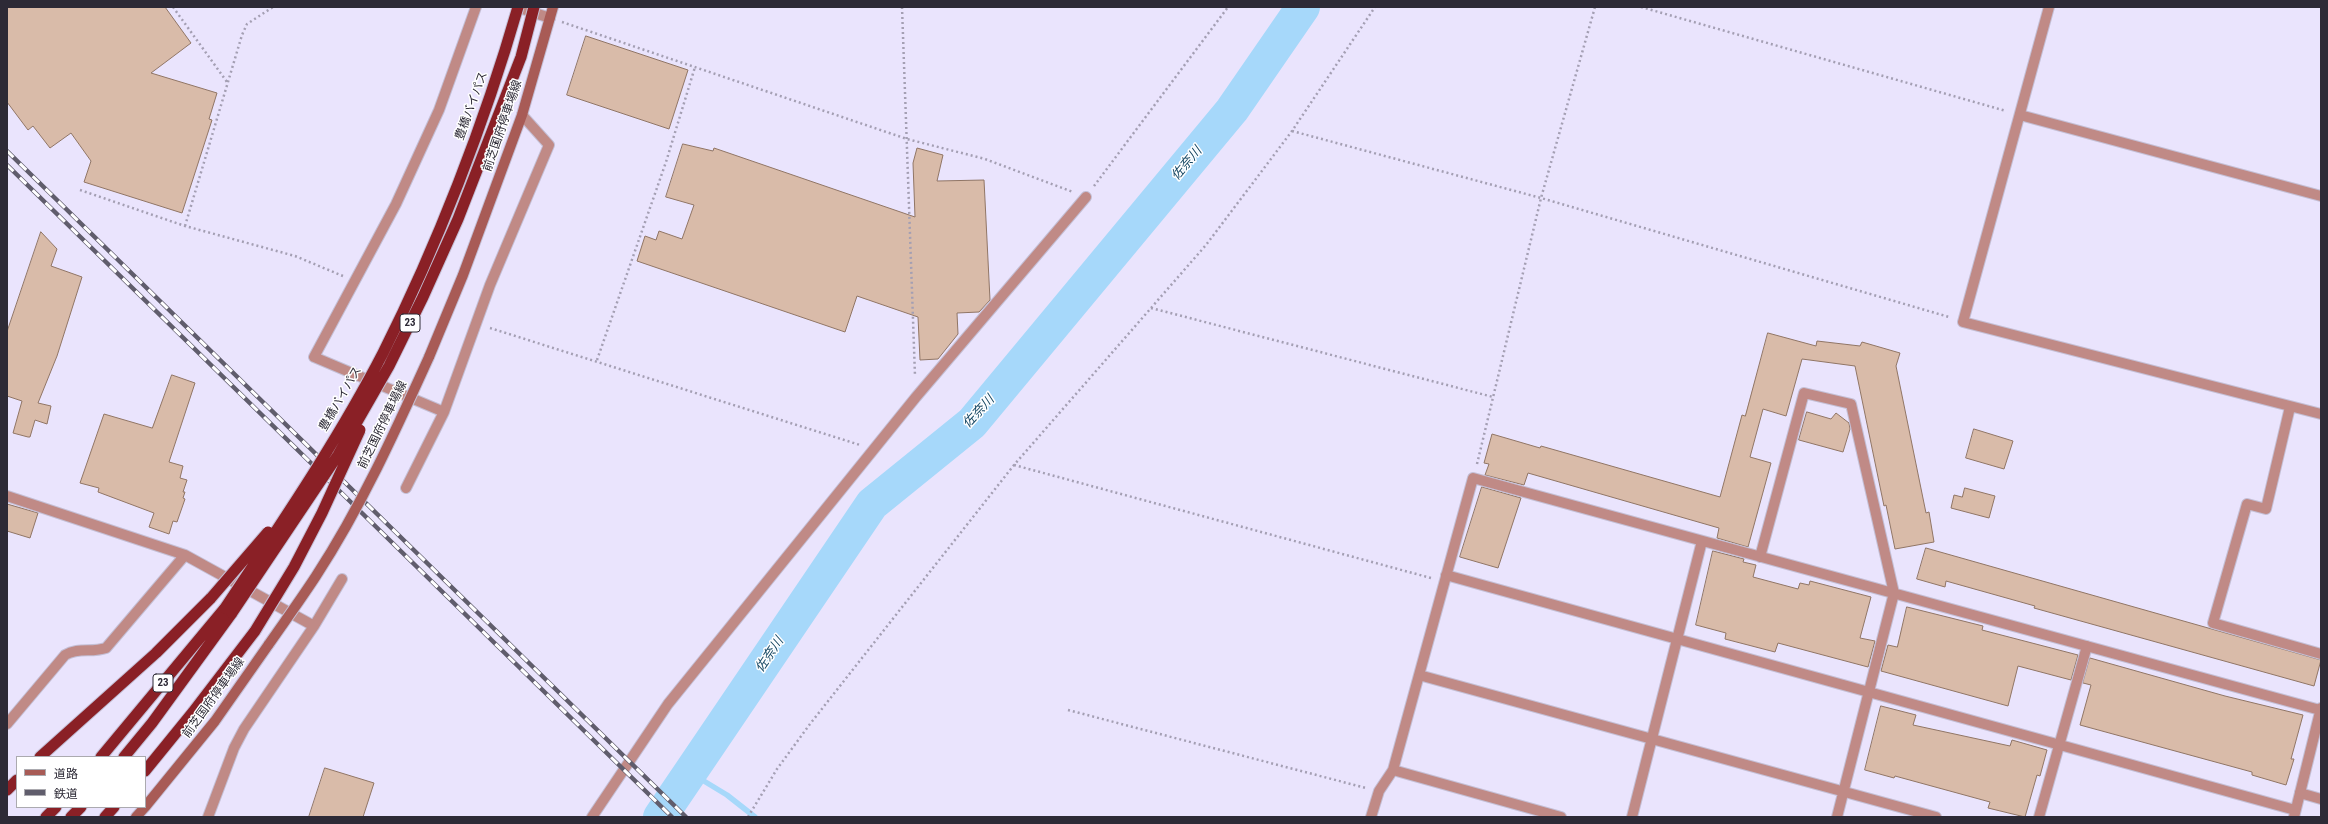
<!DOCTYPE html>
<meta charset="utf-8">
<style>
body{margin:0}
#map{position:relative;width:2328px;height:824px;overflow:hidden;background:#eae4fd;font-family:"Roboto Condensed","Noto Sans JP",sans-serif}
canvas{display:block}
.frame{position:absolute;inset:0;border:8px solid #2d2a36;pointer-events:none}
.legend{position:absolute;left:16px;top:756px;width:130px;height:52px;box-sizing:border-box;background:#fff;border:1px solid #abaaaf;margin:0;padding:5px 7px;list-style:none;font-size:12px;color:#2d2a36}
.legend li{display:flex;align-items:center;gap:8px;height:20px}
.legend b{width:20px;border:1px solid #abaaaf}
</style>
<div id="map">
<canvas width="2328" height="824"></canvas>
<div class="frame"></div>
<ul class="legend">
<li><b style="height:5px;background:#a85b56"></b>道路</li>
<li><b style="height:5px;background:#605d6c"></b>鉄道</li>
</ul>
</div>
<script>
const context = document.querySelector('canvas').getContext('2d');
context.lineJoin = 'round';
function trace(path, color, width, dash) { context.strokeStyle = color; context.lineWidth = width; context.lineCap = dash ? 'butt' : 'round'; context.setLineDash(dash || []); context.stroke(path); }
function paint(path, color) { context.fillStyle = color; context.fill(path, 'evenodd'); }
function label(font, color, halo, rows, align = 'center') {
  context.font = font + ' "Roboto Condensed","Noto Sans JP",sans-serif'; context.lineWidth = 3; context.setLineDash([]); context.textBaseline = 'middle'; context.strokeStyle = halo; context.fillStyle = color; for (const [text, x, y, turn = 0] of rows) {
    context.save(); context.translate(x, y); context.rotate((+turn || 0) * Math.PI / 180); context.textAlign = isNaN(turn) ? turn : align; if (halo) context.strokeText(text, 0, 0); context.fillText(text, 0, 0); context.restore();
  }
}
const stream = new Path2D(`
 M689 772 727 795 755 817`);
const river = new Path2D(`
 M660 817 872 504 972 423 1232 110 1303 7`);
const building = new Path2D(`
 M7 7H165L191 43 151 73 217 93 209 119 212 120 182 213 84 182 91 161 71 133 50 148 33 126 28 130 7 102Z
 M586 36 688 70 669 129 567 95Z
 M683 144 713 151 714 148 915 217 913 163 917 148 943 155 937 181 984 180 990 300 979 312 957 313 958 334 938 359 920 360 918 317 857 296 845 332 637 261 645 236 656 240 659 231 682 239 694 205 666 197Z
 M41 232 57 249 51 266 82 277 57 356 38 403 51 406 47 424 35 420 30 437H28L13 433 22 401 7 396V332Z
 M1768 333 1816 346 1817 341 1860 346 1862 342 1900 353 1896 366 1926 513 1929 512 1934 542 1895 549 1886 505 1884 506 1855 366 1802 359 1786 416 1763 409 1750 457 1771 463 1748 547 1717 538 1719 528 1528 473 1524 485 1485 475 1489 464 1484 463 1492 434 1540 448 1541 446 1720 497 1742 415 1745 416Z
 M172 375 195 383 169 462 183 466 180 478 187 480 183 492H185L183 498 185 499 177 522 173 521 169 534 149 527 154 513 98 492 99 488 80 483 104 414 152 428Z
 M1807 412 1831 419 1836 413 1849 423 1850 429 1843 452 1799 440Z
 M1974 429 2013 441 2004 469 1966 458Z
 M1482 487 1521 498 1498 568 1460 557Z
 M1965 488 1995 496 1989 518 1951 508 1954 495 1962 497Z
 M7 504 38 513 30 538 7 531Z
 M1926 548 2321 660 2314 686 2034 608 2035 606 1946 581 1945 587 1917 579Z
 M1713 551 1744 559 1743 562 1756 565 1753 577 1798 589 1800 583 1809 585 1810 581 1871 597 1860 638 1875 641 1868 667 1778 643 1775 652 1725 639 1726 633 1696 625Z
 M1907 607 1983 626 1982 630 2078 655 2071 680 2018 666 2008 706 1881 671 1888 645 1897 647Z
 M2090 658 2225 696 2303 715 2291 759H2294L2286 785 2252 775V772L2080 725 2091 685 2083 683Z
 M1881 706 1916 715 1913 725 2010 746 2012 740 2047 750 2040 776 2037 775 2025 817 1988 808 1990 802 1895 776 1894 778 1865 770Z
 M325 768 374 783 363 817H309Z`);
const path = new Path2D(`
 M173 7 227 82
 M902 7 915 376
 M1641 7 2006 111
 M562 22 907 139 985 159 1073 192
 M1292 131 1541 198 1949 317
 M1094 186 1228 7
 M80 190 185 226 295 256 343 276
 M185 226 242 35 247 24 273 7
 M1151 308 1493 397
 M490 328 860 445
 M597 360 666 162 695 67
 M1477 464 1541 198 1595 7
 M1014 465 1431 578
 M1068 710 1366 788
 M748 817 777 769 810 724 1014 465 1206 245 1292 131 1375 7`);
const minor = new Path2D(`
 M476 7 439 110 396 204 314 357 444 412 490 285 549 145 522 115
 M517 7 550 18
 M2049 7 1963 322 2321 414
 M2020 115 2321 196
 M2290 407 2266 509 2247 504 2213 623 2321 654
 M406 488 444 412
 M7 496 185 555
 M1760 557 1804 393 1851 404 1894 593 1837 817
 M1446 575 2295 810
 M314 626 342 579
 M1419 675 1936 817
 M7 724 65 655C79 647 91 653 106 648L185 555 314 626 244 729 234 748 208 817
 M1393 770 1561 817
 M2300 793 2321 708
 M592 817 668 704 916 397 1086 197
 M1371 817 1379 791 1393 770 1473 478 2320 710
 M1632 817 1702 541
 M2039 817 2087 646`);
const tertiary = new Path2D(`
 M2294 817 2300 793 2321 799`);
const secondary = new Path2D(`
 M429 357 463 275 522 115 553 7
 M145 807 215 721 269 644
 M136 817 145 807`);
const trunk = new Path2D(`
 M40 757 156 653 211 598
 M101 757 225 608
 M124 757 152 723 232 613
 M145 771 193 712 255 631
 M7 790 17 780
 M46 817 56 807
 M71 817 81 807
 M105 817 114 807`);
const rail = new Path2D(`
 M7 151 686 817
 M7 165 672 817`);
const secondaryBridge = new Path2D(`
 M269 644C285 621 301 599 316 576 361 507 395 432 429 357`);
const trunkBridge = new Path2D(`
 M211 598 268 532
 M225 608C280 525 337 442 383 353 437 246 485 122 518 7
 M232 613 338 455 389 366 423 297 458 219 521 57 534 7
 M255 631 294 567 322 513 360 430`);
const shields = [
 [410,323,20],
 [163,683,20]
];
const shieldNames = [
 ["23",410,323],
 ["23",163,683]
];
const streetNames = [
 ["豊橋バイパス",472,106,-70],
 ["前芝国府停車場線",503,126,-71],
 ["豊橋バイパス",341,399,-60],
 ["前芝国府停車場線",383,425,-64],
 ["前芝国府停車場線",214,698,-54]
];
const waterNames = [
 ["佐奈川",1187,164,-50],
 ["佐奈川",979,412,-47],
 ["佐奈川",770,655,-56]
];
trace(stream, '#a6d8fa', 5.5);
trace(river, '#a6d8fa', 34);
paint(building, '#d9bba9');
trace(building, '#907565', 1);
trace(minor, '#c4bfd5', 12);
trace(tertiary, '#c4bfd5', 12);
trace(secondary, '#c4bfd5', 12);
trace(trunk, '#c4bfd5', 13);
trace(path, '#a49fb3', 2.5, [2, 3]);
trace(minor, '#c08a86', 10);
trace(tertiary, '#c08a86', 10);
trace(secondary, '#a85b56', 10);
trace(trunk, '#8a2026', 11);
trace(rail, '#605d6c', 4.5);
trace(rail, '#fff', 3, [9]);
trace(secondaryBridge, '#c4bfd5', 12, []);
trace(trunkBridge, '#c4bfd5', 13, []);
trace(secondaryBridge, '#a85b56', 10);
trace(trunkBridge, '#8a2026', 11);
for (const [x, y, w] of shields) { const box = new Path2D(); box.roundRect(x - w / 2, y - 9, w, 18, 3); context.fillStyle = '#fff'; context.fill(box); trace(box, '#2d2a36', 1); }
label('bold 11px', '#2d2a36', null, shieldNames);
label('12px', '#2d2a36', '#fff', streetNames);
label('italic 13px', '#164864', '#fff', waterNames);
</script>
